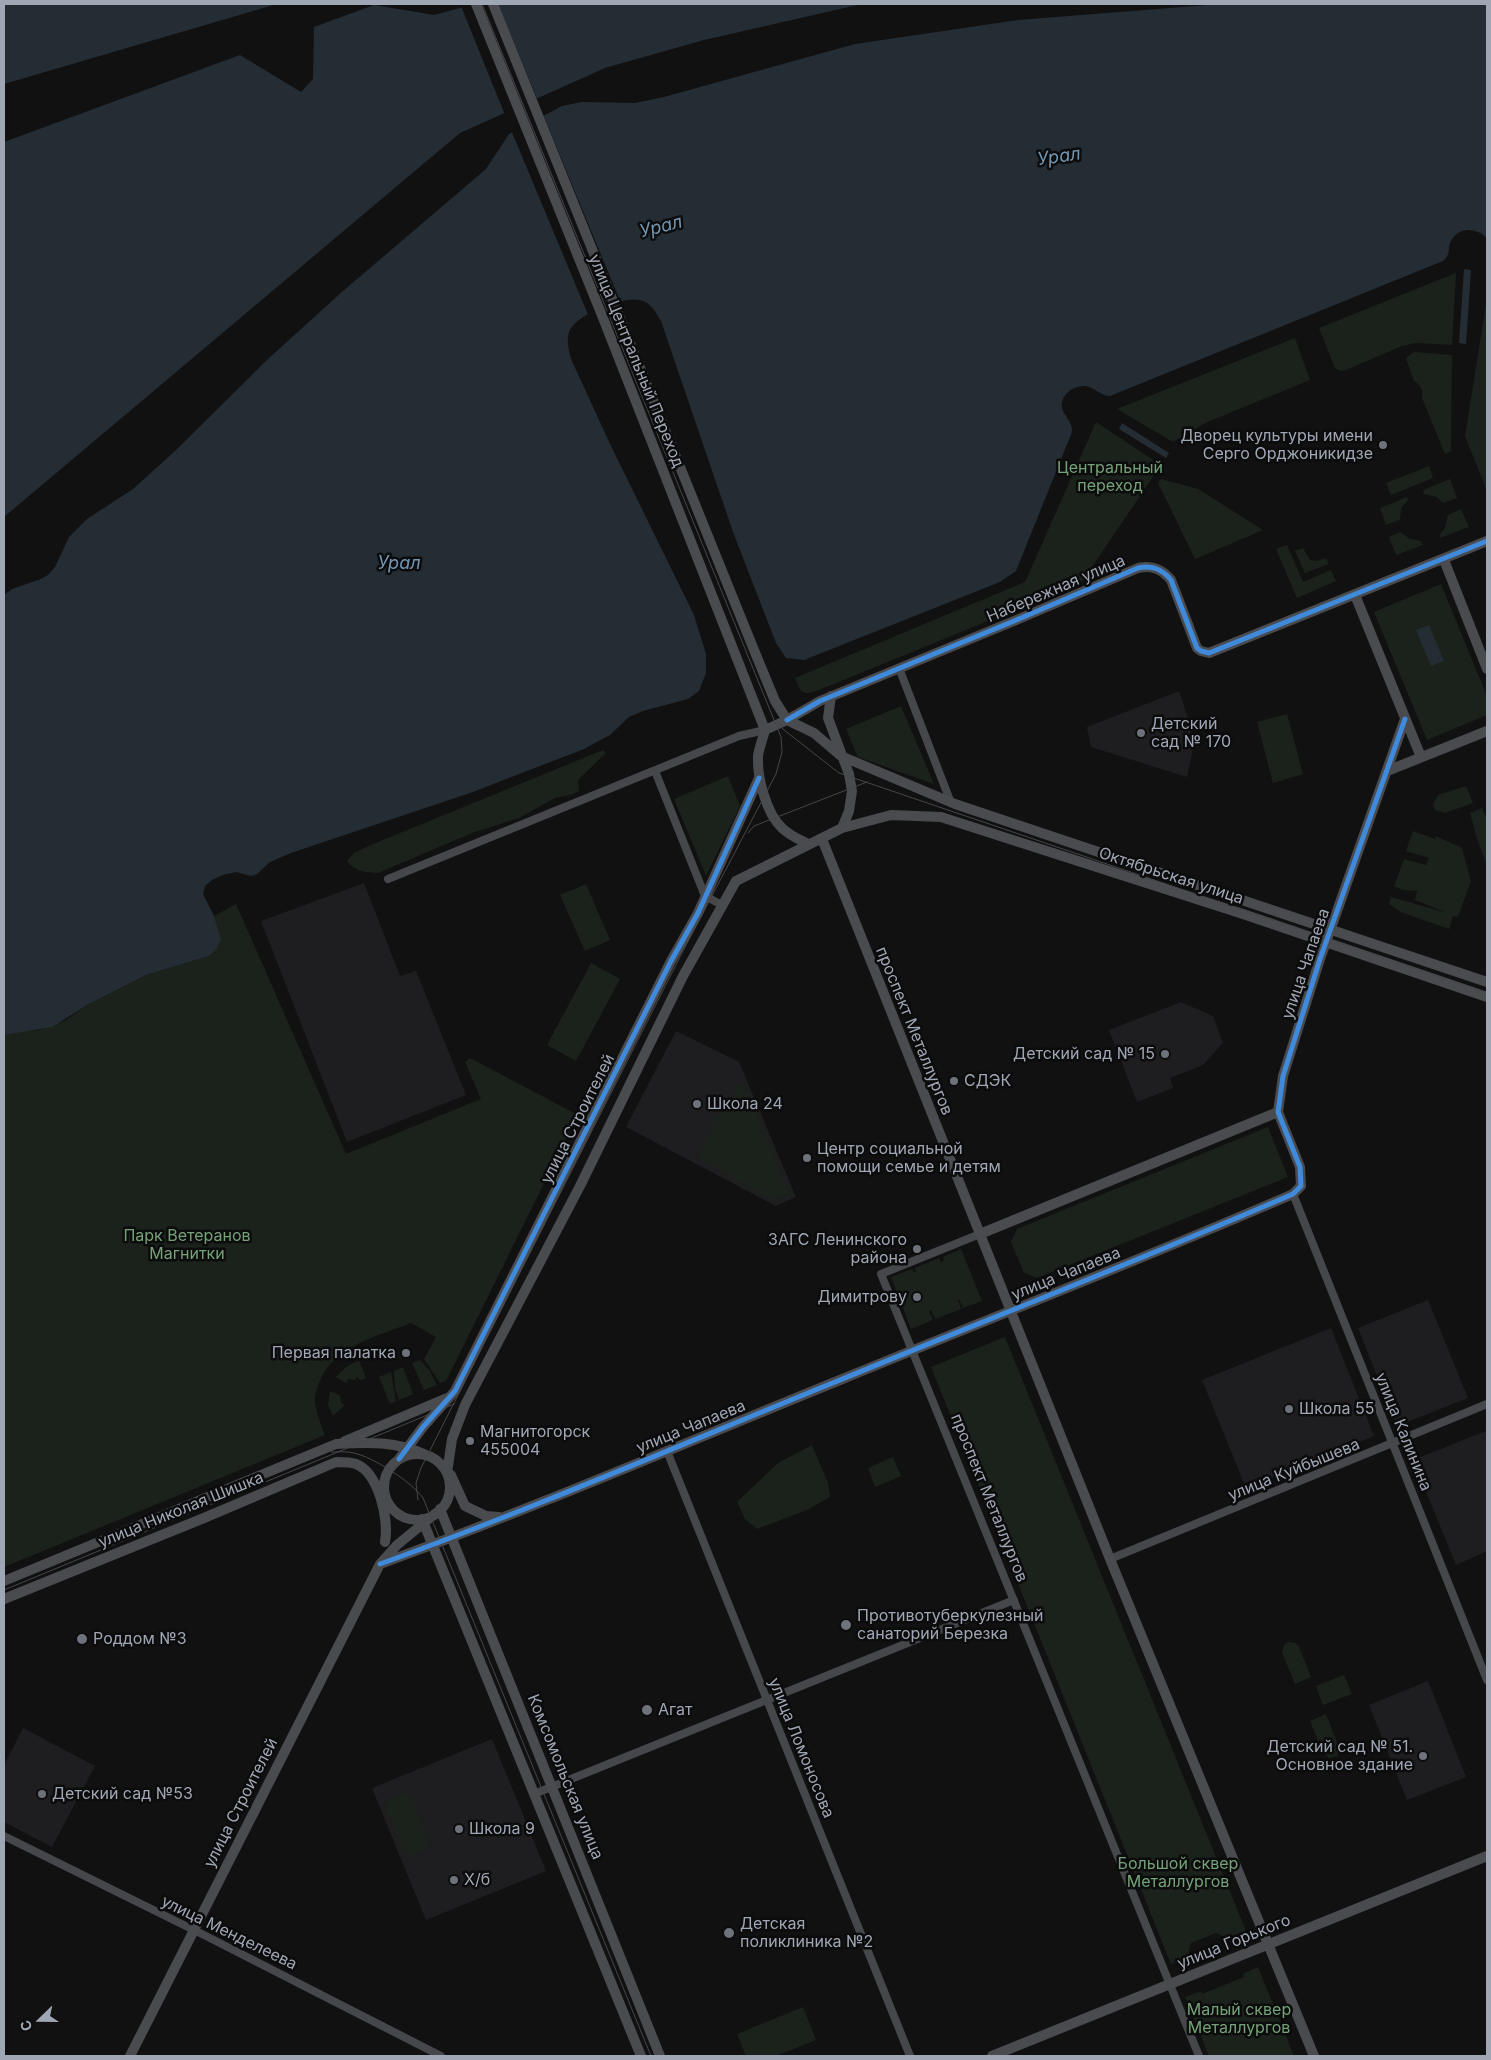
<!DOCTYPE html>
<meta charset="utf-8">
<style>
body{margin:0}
#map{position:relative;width:1491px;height:2060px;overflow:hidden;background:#111112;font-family:Inter,sans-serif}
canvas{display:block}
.frame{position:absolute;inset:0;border:5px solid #a0a7b4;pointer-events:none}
.north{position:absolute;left:15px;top:1995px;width:50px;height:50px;-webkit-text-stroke:4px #0c0c0d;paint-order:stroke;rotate:248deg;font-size:14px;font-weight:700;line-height:20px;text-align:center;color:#a0a7b4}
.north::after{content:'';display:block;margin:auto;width:18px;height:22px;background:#a0a7b4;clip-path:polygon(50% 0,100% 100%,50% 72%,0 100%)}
</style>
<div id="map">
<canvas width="1491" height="2060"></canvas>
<div class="frame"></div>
<div class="north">С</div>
</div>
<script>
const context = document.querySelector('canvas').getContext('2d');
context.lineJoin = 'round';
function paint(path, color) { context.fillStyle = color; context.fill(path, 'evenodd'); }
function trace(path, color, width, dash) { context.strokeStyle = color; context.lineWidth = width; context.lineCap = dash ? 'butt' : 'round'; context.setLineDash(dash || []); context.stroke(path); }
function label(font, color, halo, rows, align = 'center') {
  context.font = font + ' Inter,sans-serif'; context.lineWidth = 5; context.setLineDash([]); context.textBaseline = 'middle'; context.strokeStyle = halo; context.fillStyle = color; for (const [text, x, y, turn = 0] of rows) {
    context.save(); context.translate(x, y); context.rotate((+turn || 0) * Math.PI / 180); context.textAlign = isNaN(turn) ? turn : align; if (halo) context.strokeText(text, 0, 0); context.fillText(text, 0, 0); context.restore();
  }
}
const built = new Path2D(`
 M1179 691 1195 739 1187 777 1091 747 1087 727Z
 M364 883 400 976 416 971 466 1095 347 1142 261 921Z
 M1181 1002 1213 1016 1223 1043 1203 1065 1170 1078 1173 1088 1137 1102 1109 1030Z
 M676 1031 739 1062 796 1197 776 1206 626 1127Z
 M1428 1300 1468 1398 1397 1426 1358 1328Z
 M1331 1328 1374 1436 1246 1488 1202 1380Z
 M1486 1431 1487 1551 1456 1565 1413 1460Z
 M1428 1681 1466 1777 1407 1800 1369 1705Z
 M23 1728 95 1766 52 1847 4 1822V1765Z
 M492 1739 546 1871 426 1920 372 1788Z`);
const green = new Path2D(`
 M1456 273 1452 345 1416 343 1402 346 1346 370 1340 371 1335 368 1319 328Z
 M1487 298V491L1465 436Z
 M1295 338 1310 380 1205 423 1173 442 1117 409Z
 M1414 352 1452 355 1451 451 1445 454 1422 398C1424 393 1420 383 1414 381L1406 358Z
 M1096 422 1161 465 1081 583 819 690C802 696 801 693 795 678L1025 582Z
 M1429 466 1433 478 1391 495 1386 483Z
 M1161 479 1198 489 1263 530 1195 559 1158 483Z
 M1450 479 1457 498 1443 503 1437 497 1424 494 1423 490Z
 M1407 497 1408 500 1401 508 1400 520 1386 525 1380 508Z
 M1461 509 1469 527 1440 538 1439 536 1445 528 1448 515Z
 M1400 532 1410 539 1421 541 1423 545 1396 555 1389 537Z
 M1287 545 1303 582 1331 570 1336 581 1297 598 1276 549Z
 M1303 548 1310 560 1317 561 1326 558 1329 564 1305 573 1295 551Z
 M1441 584 1487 696V715L1427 740 1374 612Z
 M901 706 934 784 858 757 846 729Z
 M1287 714 1303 774 1273 783 1257 722Z
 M603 750 606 753 578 780 579 791 571 795 555 798 519 818 472 833 378 873C366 872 355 872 347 861L354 853 378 842Z
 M728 776 740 806 706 876 674 799Z
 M1466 786 1473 803 1445 813 1435 810 1433 804 1438 795Z
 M1482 808 1487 820V865L1478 842 1470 813Z
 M1413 831 1435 839 1436 836 1462 848 1471 881 1458 917 1453 916 1449 929 1401 912 1389 904 1391 897 1447 913 1415 900 1417 891 1402 890 1394 886 1404 859 1426 865 1429 858 1406 851Z
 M586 884 610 940 585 951 560 895Z
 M236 904 346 1154 481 1099 465 1062 470 1058 578 1115 446 1381 440 1383 424 1359 436 1337 411 1323C378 1336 333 1346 319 1383 317 1389 314 1395 315 1402 316 1413 321 1424 325 1435L4 1567V1035L21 1031 40 1030 66 1020 89 1004 146 975 209 956 218 929 214 916Z
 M591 963 620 979 576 1061 547 1045Z
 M743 1082 789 1194 772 1199 698 1158 716 1117Z
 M1268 1127 1288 1177 1037 1278 1024 1273 1011 1242 1017 1229Z
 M961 1249 982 1301 963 1308 959 1299 958 1300 961 1309 935 1319 931 1310 929 1311 933 1320 911 1329 891 1277 912 1269 914 1273 916 1271 915 1268 939 1258 941 1262 944 1260 943 1257Z
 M1005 1337 1246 1931 1229 1939 1216 1933 1191 1943 1187 1958 1171 1964 931 1367Z
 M359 1360 366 1378 360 1380 357 1377 355 1380 348 1379 346 1383 336 1377 346 1367Z
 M420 1360 429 1370 437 1385 424 1390 412 1363Z
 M403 1367 413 1394 399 1400 395 1388 394 1371Z
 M391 1372 396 1401 390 1404 379 1377Z
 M330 1391 340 1395 341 1403 345 1405 333 1416 328 1405Z
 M812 1445 828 1483 830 1497 807 1510 757 1529 745 1519 737 1502 778 1463Z
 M893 1457 901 1476 875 1487 868 1468Z
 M1288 1642 1296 1643 1299 1647 1311 1677 1295 1684 1282 1653 1284 1645Z
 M1344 1675 1352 1694 1323 1705 1316 1686Z
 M1326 1714 1339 1748 1337 1756 1329 1758 1323 1753 1310 1721Z
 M404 1794 410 1795 412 1798 429 1843 426 1850 412 1855 404 1853 386 1808 387 1802Z
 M1258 1967 1294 2056H1209L1185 1997 1201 1991 1202 1994 1244 1977 1243 1974Z
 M803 2007 816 2040 776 2056H746L737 2034Z`);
const water = new Path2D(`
 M4 4H277L4 84Z
 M475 4H862L704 40 605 68 460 133 4 517V142L240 55 301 92 313 79 314 27 374 5 434 15Z
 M1221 4H1487V238C1476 227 1457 226 1450 243 1448 250 1450 256 1443 261L1110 396C1100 396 1095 387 1085 386 1078 386 1072 388 1067 393 1052 410 1074 418 1072 432L1016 571 1000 582 804 660 786 658 776 643 733 532 661 321C656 313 651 302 640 300 623 296 574 315 569 332 566 341 569 350 571 359L611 446 694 615 706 654V673L699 691 688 699 643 711 629 717 610 735 584 749 470 793 291 853 270 862 257 874 251 876 236 872 223 875 212 880 205 886 203 894 214 916 221 939 217 948 209 956 146 975 89 1004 52 1027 4 1035V595L12 589 41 579 48 575 55 567 69 537 87 519 133 489 174 452 268 359 343 291 486 169 509 134 562 106 582 102 635 103 664 97 855 44 1018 20Z
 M1464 269 1471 270 1466 344 1459 343Z
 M1122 423 1169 453 1166 458 1119 429Z
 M1429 625 1444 661 1431 666 1416 630Z`);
const pier = new Path2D(`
 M467 4H498L538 101 505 115 461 6Z
 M542 112 621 303 589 317 511 130Z`);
const street = new Path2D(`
 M899 668 951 803
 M655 771 705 896 722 905
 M388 879 739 736 765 730
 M1293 1194 1487 1680
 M980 1234 881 1274 1199 2056
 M667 1451 910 2056
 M1110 1559 1487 1404
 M534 1794 1014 1600
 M4 1836 208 1937 441 2056`);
const secondary = new Path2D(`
 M476 4 603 318 765 730
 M493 4 754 650 775 701 787 720
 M1444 560 1487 669
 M1355 595 1421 757
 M831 696 828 718 849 774 852 791 849 811 842 828
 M787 720 814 733 841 756 955 804 1487 982
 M765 730 787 720 820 701 1014 621 1138 568C1152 565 1162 569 1171 580L1197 648 1201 651 1209 653 1487 541
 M765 730C763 738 759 748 758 756 757 777 766 813 782 828 789 835 798 839 808 844
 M1387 771 1487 731
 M822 839 1110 1559 1314 2056
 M980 1234 1278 1112
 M345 1441 447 1398
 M384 1487a33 33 0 1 1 66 0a33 33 0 1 1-66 0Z
 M399 1459 423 1427 455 1391 671 961 698 913 759 778
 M447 1473 452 1439 465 1405 580 1186 683 976 736 881 842 828 891 815 941 817 1243 914 1487 997
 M451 1475 465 1506 486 1516 499 1517
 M440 1509 660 2056
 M422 1519 641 2056
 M380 1564C535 1508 687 1442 840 1380 991 1318 1143 1259 1293 1194L1301 1186 1300 1167 1278 1112 1283 1076 1320 959 1405 719
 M4 1581 336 1444C368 1442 397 1441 426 1455
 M4 1599 204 1518 336 1462C343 1462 350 1462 356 1464 379 1473 389 1520 385 1542
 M130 2056 380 1564 397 1545 436 1513
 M992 2056 1487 1856`);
const tram = new Path2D(`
 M777 722 784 730 839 773 1487 993
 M748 833 754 826 867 782
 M331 1452C338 1452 346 1451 354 1453 373 1457 412 1482 423 1498L651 2056
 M418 1500 416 1483 421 1468 683 951 776 774 782 752 781 737 482 4
 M4 1590 454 1404`);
const cycleway = new Path2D(`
 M787 720 820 701 1014 621 1138 568C1152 565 1162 569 1171 580L1197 648 1201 651 1209 653 1487 541
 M399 1459 423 1427 455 1391 671 961 698 913 759 778
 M380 1564C535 1508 687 1442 840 1380 991 1318 1143 1259 1293 1194L1301 1186 1300 1167 1278 1112 1283 1076 1320 959 1405 719`);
const markers = [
 [1383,445,5,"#6e727b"],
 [1141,733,5,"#6e727b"],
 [1165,1054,5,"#6e727b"],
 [954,1081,5,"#6e727b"],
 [697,1104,5,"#6e727b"],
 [807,1158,5,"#6e727b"],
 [917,1249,5,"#6e727b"],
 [917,1297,5,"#6e727b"],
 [406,1353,5,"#6e727b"],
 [1289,1409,5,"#6e727b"],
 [470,1441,5,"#6e727b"],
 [846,1625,6,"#6e727b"],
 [82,1639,6,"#6e727b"],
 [647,1710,6,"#6e727b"],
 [1423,1756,5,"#6e727b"],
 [42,1794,5,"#6e727b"],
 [459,1829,5,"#6e727b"],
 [454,1880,5,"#6e727b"],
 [729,1933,6,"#6e727b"]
];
const streetNames = [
 ["улица Центральный Переход",636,361,68],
 ["Набережная улица",1056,589,-23],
 ["Октябрьская улица",1171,876,18],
 ["улица Чапаева",1306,964,-71],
 ["проспект Металлургов",914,1031,68],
 ["улица Строителей",578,1119,-63],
 ["улица Чапаева",1066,1274,-22],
 ["улица Чапаева",691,1427,-22],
 ["улица Калинина",1403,1432,68],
 ["улица Куйбышева",1294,1470,-22],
 ["проспект Металлургов",989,1498,68],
 ["улица Николая Шишка",181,1510,-22],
 ["улица Ломоносова",801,1748,68],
 ["Комсомольская улица",565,1777,68],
 ["улица Строителей",241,1803,-63],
 ["улица Менделеева",229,1933,26],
 ["улица Горького",1234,1942,-22]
];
const poiNames = [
 ["Дворец культуры имени",1373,436,"right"],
 ["Серго Орджоникидзе",1373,454,"right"],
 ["Детский",1151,724],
 ["сад № 170",1151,742],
 ["Детский сад № 15",1155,1054,"right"],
 ["СДЭК",964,1081],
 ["Школа 24",707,1104],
 ["Центр социальной",817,1149],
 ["помощи семье и детям",817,1167],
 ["ЗАГС Ленинского",907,1240,"right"],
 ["района",907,1258,"right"],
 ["Димитрову",907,1297,"right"],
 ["Первая палатка",396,1353,"right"],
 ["Школа 55",1299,1409],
 ["Магнитогорск",480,1432],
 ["455004",480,1450],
 ["Противотуберкулезный",857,1616],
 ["санаторий Березка",857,1634],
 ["Роддом №3",93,1639],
 ["Агат",658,1710],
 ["Детский сад № 51.",1413,1747,"right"],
 ["Основное здание",1413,1765,"right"],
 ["Детский сад №53",52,1794],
 ["Школа 9",469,1829],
 ["Х/б",464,1880],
 ["Детская",740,1924],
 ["поликлиника №2",740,1942]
];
const parkNames = [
 ["Центральный",1110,468],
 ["переход",1110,486],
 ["Парк Ветеранов",187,1236],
 ["Магнитки",187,1254],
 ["Большой сквер",1178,1864],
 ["Металлургов",1178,1882],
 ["Малый сквер",1239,2010],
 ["Металлургов",1239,2028]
];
const waterNames = [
 ["Урал",1059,157,-8],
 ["Урал",661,227,-14],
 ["Урал",399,564]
];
paint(built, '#1e1e20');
paint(green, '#1b221c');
paint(water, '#242d34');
paint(pier, '#111112');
trace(street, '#45474b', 8);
trace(secondary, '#494b4f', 10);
trace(tram, '#46474b', 1);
trace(cycleway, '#408adc', 5);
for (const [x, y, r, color] of markers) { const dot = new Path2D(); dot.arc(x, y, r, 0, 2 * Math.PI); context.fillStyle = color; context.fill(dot); trace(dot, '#0c0c0d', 2); }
label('16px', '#a0a7b4', '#0c0c0d', streetNames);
label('16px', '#a0a7b4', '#0c0c0d', poiNames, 'left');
label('16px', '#75a278', '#0c0c0d', parkNames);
label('italic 18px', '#7396b3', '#0c0c0d', waterNames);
</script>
